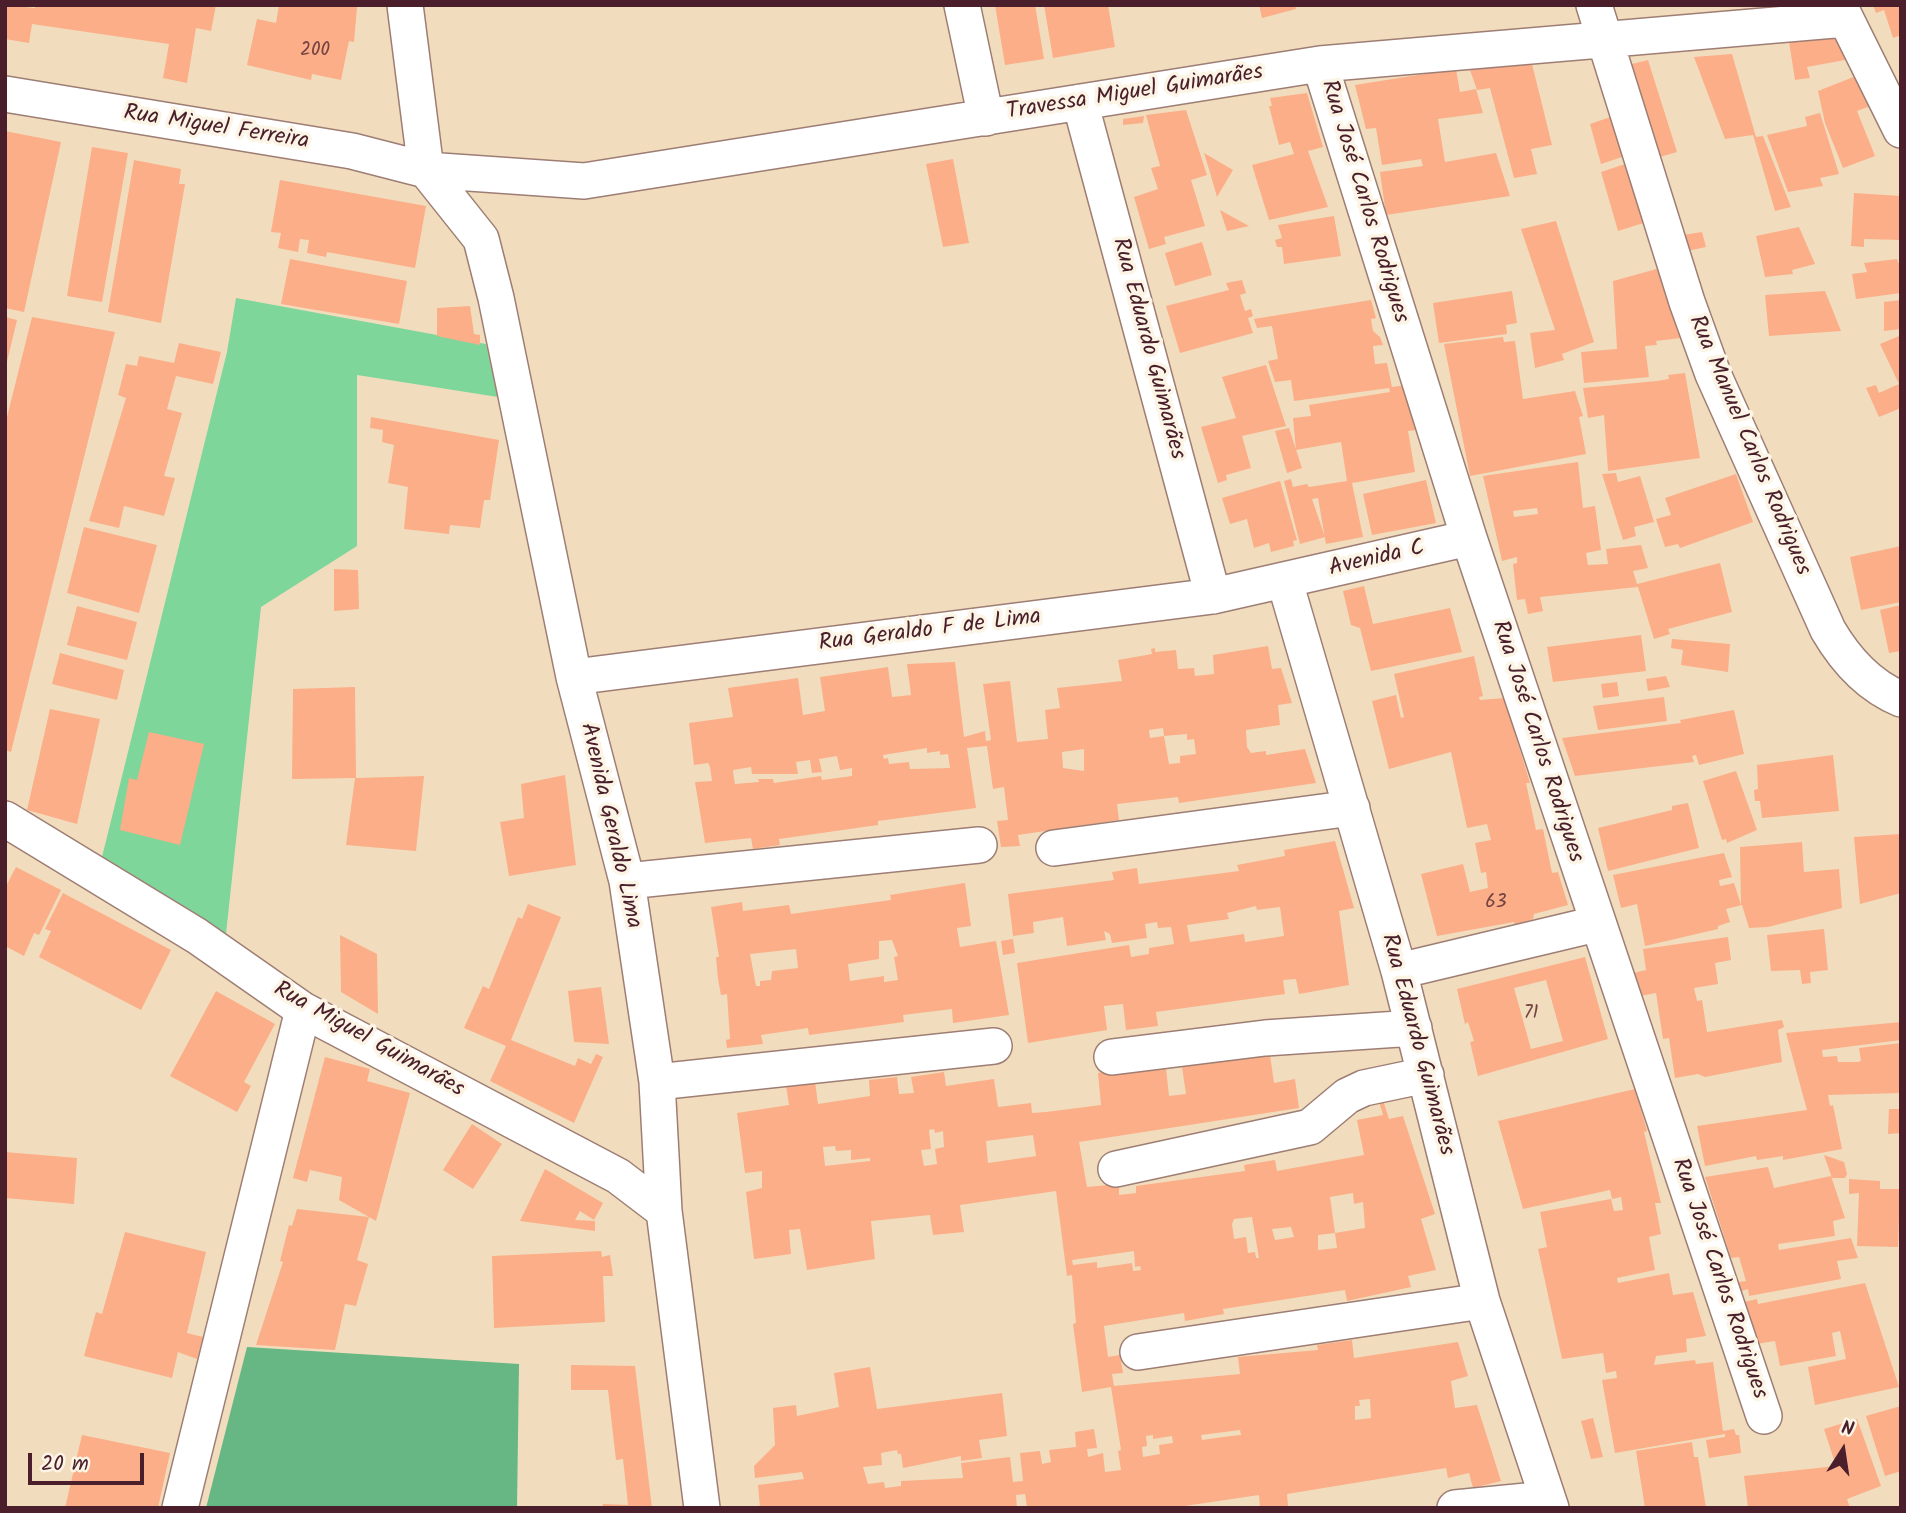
<!DOCTYPE html>
<meta charset="utf-8">
<style>
body{margin:0}
#map{position:relative;width:1906px;height:1513px;overflow:hidden;background:#f1ddbd;font-family:Kalam,sans-serif}
canvas{display:block}
.frame{position:absolute;inset:0;border:7px solid #4a1f2b;pointer-events:none}
.north{position:absolute;left:1808px;top:1415px;width:70px;height:70px;-webkit-text-stroke:5px #fcf5e5;paint-order:stroke;rotate:12deg;font-size:19px;font-weight:700;line-height:28px;text-align:center;color:#4a1f2b}
.north::after{content:'';display:block;margin:auto;width:24px;height:32px;background:#4a1f2b;clip-path:polygon(50% 0,100% 100%,50% 72%,0 100%)}
.scale{position:absolute;left:28px;top:1453px;width:116px;height:32px;box-sizing:border-box;border:4px solid #4a1f2b;border-top:0;padding-left:9px;font-size:21px;line-height:24px;white-space:nowrap;color:#4a1f2b;-webkit-text-stroke:5px #fcf5e5;paint-order:stroke}
</style>
<div id="map">
<canvas width="1906" height="1513"></canvas>
<div class="frame"></div>
<div class="north">N</div>
<div class="scale">20 m</div>
</div>
<script>
const context = document.querySelector('canvas').getContext('2d');
context.lineJoin = 'round';
function paint(path, color) { context.fillStyle = color; context.fill(path, 'evenodd'); }
function trace(path, color, width, dash) { context.strokeStyle = color; context.lineWidth = width; context.lineCap = dash ? 'butt' : 'round'; context.setLineDash(dash || []); context.stroke(path); }
function label(font, color, halo, rows, align = 'center') {
  context.font = font + ' Kalam,sans-serif'; context.lineWidth = 7; context.setLineDash([]); context.textBaseline = 'middle'; context.strokeStyle = halo; context.fillStyle = color; for (const [text, x, y, turn = 0] of rows) {
    context.save(); context.translate(x, y); context.rotate((+turn || 0) * Math.PI / 180); context.textAlign = isNaN(turn) ? turn : align; if (halo) context.strokeText(text, 0, 0); context.fillText(text, 0, 0); context.restore();
  }
}
const green = new Path2D(`
 M236 298 486 344 498 397 357 375V546L261 607 226 934 102 857 227 352Z`);
const forest = new Path2D(`
 M247 1347 519 1364 517 1508H206Z`);
const building = new Path2D(`
 M5 5 35 8V5H216L211 31 196 28 187 83 163 78 169 44 32 24 29 43 5 39Z
 M279 5 357 7 354 42 349 41 341 80 312 74 311 80 247 65 257 19 276 23Z
 M995 5H1035L1044 59 1005 65Z
 M1044 5H1108L1115 47 1053 58Z
 M1259 5H1295L1296 9 1262 18Z
 M1873 5H1901V35L1893 38 1884 10 1876 13Z
 M1839 33 1845 60 1807 67 1810 78 1795 80 1789 42Z
 M1732 54 1756 137 1763 136 1791 207 1775 211 1753 135 1725 139 1694 57Z
 M1648 60 1677 152 1653 159 1624 66Z
 M1532 64 1552 145 1531 149 1537 174 1514 178 1490 88 1477 90 1469 67Z
 M1456 69 1460 92 1476 89 1483 113 1438 119 1445 162 1496 153 1510 196 1386 215 1380 172 1423 166 1421 159 1382 165 1376 128 1366 129 1355 85Z
 M1866 72 1881 102 1857 111 1875 156 1843 168 1825 123 1818 91Z
 M1307 93 1323 147 1308 151 1328 207 1269 220 1252 165 1294 154 1290 142 1279 145 1269 106H1272L1270 98Z
 M1186 110 1207 175 1191 180 1205 226 1164 237 1166 244 1149 249 1134 197 1158 189 1151 168 1160 166 1146 115Z
 M1820 113 1839 174 1820 178 1823 186 1788 192 1767 135 1807 126 1805 117Z
 M1619 114 1631 154 1601 164 1590 124Z
 M1144 116 1143 123 1123 125V119Z
 M5 131 61 142 24 312 5 308Z
 M92 147 128 153 102 302 67 296Z
 M1204 153 1233 170 1217 197 1211 176Z
 M953 159 969 243 943 247 926 164Z
 M134 160 181 169 179 184H185L161 323 108 312Z
 M1634 161 1653 220 1618 231 1601 172Z
 M280 180 426 206 415 268 327 252 326 257 307 253 309 240 300 239 298 252 278 248 281 233 271 232Z
 M1854 193 1901 196V240L1864 239V247L1851 246Z
 M1220 210 1249 226 1227 231Z
 M1334 216 1341 256 1284 264 1282 247H1277L1275 240 1282 238 1278 225Z
 M1556 221 1594 342 1562 354 1564 360 1535 368 1530 333 1555 330 1521 229Z
 M1799 227 1815 264 1792 270 1793 274 1765 277 1756 236Z
 M1702 232 1706 247 1682 252 1677 236Z
 M1202 242 1212 275 1175 286 1165 253Z
 M290 259 407 281 399 324 281 304Z
 M1897 259 1901 269V293L1856 299 1852 274 1867 272 1864 263Z
 M1664 267 1689 337 1656 341 1657 345 1645 346 1649 377 1584 383 1581 352 1617 349 1613 281Z
 M1242 280 1246 293 1240 295 1245 311 1251 309 1253 316 1248 318 1253 333 1180 353 1166 306 1229 290 1226 283Z
 M1512 291 1517 323 1506 325 1507 334 1439 343 1433 303Z
 M1825 291 1841 331 1769 336 1765 295Z
 M1371 300 1376 318 1371 319 1373 331 1380 337 1383 345 1373 346 1375 364 1387 363 1392 387 1406 385 1416 430 1408 431 1415 472 1352 483 1363 537 1326 544 1318 498 1312 499 1325 537 1300 544 1284 481 1291 479 1293 487 1307 484 1309 487 1347 481 1341 442 1296 450 1293 418 1311 416 1309 405 1390 392 1389 388 1294 401 1291 380 1275 382 1268 361 1278 359 1272 326 1257 328 1254 319Z
 M1901 300V329L1884 331V302Z
 M470 306 474 334 480 335V345L437 336V308Z
 M5 317 17 320 6 366H5Z
 M32 317 115 332 11 752 5 750V425Z
 M1899 336 1901 408 1879 417 1866 388 1876 385 1879 393 1899 384 1880 344Z
 M1503 337 1504 342 1515 341 1523 399 1575 391 1583 416 1579 417 1586 454 1470 476 1444 344Z
 M179 343 221 352 213 384 176 376 167 409 182 413 164 476 175 478 164 516 124 506 119 528 89 521 126 398 118 395 126 364 137 366 139 356 174 363Z
 M1266 365 1286 426 1242 436 1251 468 1226 475 1227 480 1218 483 1201 427 1236 418 1222 377Z
 M1685 373 1700 458 1608 471 1604 415 1588 418 1583 388 1657 381 1669 379 1668 375Z
 M371 417 499 440 490 500H484L480 528 450 525 449 534 404 529 408 487 388 483 394 445 382 442 383 430 370 428Z
 M1289 428 1302 468 1287 473 1275 431Z
 M1578 462 1583 508 1595 506 1601 550 1586 553 1588 565 1608 564 1606 549 1641 545 1648 568 1633 571 1637 584 1720 563 1732 612 1668 629 1670 634 1654 639 1638 587 1540 597 1543 611 1528 614 1525 599 1517 600 1513 564 1517 563V557L1502 561 1483 476ZM1537 508 1538 514 1514 517 1513 511Z
 M1616 473 1618 482 1640 476 1654 522 1634 527 1636 536 1623 540 1602 474Z
 M1736 474 1753 522 1680 548 1678 544 1665 547 1656 519 1671 515 1665 498Z
 M1426 480 1436 523 1372 535 1363 494Z
 M1280 481 1297 540 1293 541 1294 546 1271 552 1269 543 1254 548 1247 519 1230 524 1222 498Z
 M84 527 157 545 139 613 67 593Z
 M1901 546V602L1861 610 1850 557Z
 M334 569 358 570 359 609 334 611Z
 M1364 586 1373 624 1450 608 1462 652 1371 671 1360 628 1351 625 1343 591Z
 M1901 605V651L1889 653 1880 610Z
 M77 606 137 622 127 660 67 645Z
 M1641 635 1646 671 1553 682 1547 647Z
 M1672 639 1730 644 1728 672 1681 665 1683 650 1671 648Z
 M1268 646 1272 669 1281 668 1292 703 1278 705 1280 725 1246 730 1247 747 1251 753 1266 751V755L1305 749 1316 783 1179 803 1178 797 1117 804 1119 820 1018 835 1020 846 1001 847 997 821 1008 820 1004 787 993 789 987 746 967 748 976 808 878 821V825L779 839 780 845 753 849 751 838 705 843 695 782 712 781 710 767 708 763 694 765 689 723 733 717 728 688 798 678 803 715 825 711 820 677 888 667 892 697 911 695 907 664 955 662 964 737 985 731 986 741 991 740 983 684 1010 681 1017 742 1048 739 1045 710 1060 708 1057 688 1122 681 1118 660 1152 654 1151 649 1155 648V652L1176 650 1178 669 1194 668 1195 676 1214 674 1213 655ZM1163 728 1164 736 1187 734V740L1194 739 1196 754 1180 756V763L1169 764 1164 736 1150 738 1149 730ZM927 748V753L940 751V755L948 754 950 768 910 769 909 762 889 764 888 758 884 759 883 755ZM1084 749V771L1063 768 1062 752ZM837 756 840 770 852 768V776L822 780 821 776 774 783 773 779H758L759 782 735 784 734 779 733 770 751 767 752 774H798L796 762 810 760 812 773 822 772 819 759Z
 M60 653 124 670 117 700 52 684Z
 M1474 656 1483 696 1479 697 1480 700 1504 698 1530 783H1526L1536 830 1543 829 1552 873 1558 872 1568 905 1534 914 1533 919 1515 926 1514 922 1437 936 1421 874 1463 864 1470 892 1488 888 1486 872 1481 873 1475 843 1491 840 1487 824 1467 828 1451 752 1389 769 1372 701 1396 695 1401 718 1404 717 1394 674Z
 M1666 676 1670 687 1648 691 1646 679Z
 M1617 682 1619 696 1603 698 1601 684Z
 M355 687 356 778 424 776 416 851 346 845 355 778 292 779 293 689Z
 M1664 697 1667 721 1598 730 1593 706Z
 M50 709 100 719 77 824 27 810Z
 M1734 710 1744 754 1699 765 1696 755 1692 756 1694 762 1575 776 1562 738 1681 723 1680 720Z
 M149 732 204 744 180 845 120 830 129 778 137 780Z
 M1833 755 1839 811 1762 818 1760 801H1755L1754 790 1758 789 1757 765Z
 M1736 771 1757 830 1727 843 1726 839 1722 840 1703 781Z
 M565 775 576 865 509 876 500 822 524 818 521 784Z
 M1688 803 1699 848 1608 871 1598 828 1672 810V806Z
 M1901 834V893L1860 904 1854 837Z
 M1335 841 1354 908 1339 911 1349 985 1299 994 1296 979 1283 980 1285 994 1156 1012 1158 1026 1126 1030 1123 1004 1104 1006 1107 1030 1028 1043 1017 963 1129 945 1131 957 1149 954V948L1174 944 1171 927 1158 928 1157 922 1145 924 1147 938 1112 943 1110 934 1104 931 1106 940 1067 946 1063 917 1033 922 1034 933 1013 936 1008 894 1114 880 1112 872 1137 868 1139 884 1239 871 1237 865 1285 856 1284 850ZM1256 906 1257 910 1280 907 1284 936 1245 942 1244 934 1190 942 1187 925 1229 919 1227 913Z
 M1802 842 1804 872 1839 869 1842 908 1768 927 1749 928 1742 905 1726 909 1730 922 1718 926V929L1645 946 1637 904 1621 908 1613 875 1724 853 1732 877 1719 880 1720 886 1734 883 1741 905 1740 847Z
 M16 867 61 890 39 935 34 933 24 956 5 946V888Z
 M965 883 971 926 957 928 960 947 996 941 1009 1015 953 1023 952 1009 903 1015 904 1022 809 1035 808 1028 761 1035 763 1044 727 1048 726 1040 730 1039 727 994 721 995 718 979 716 957H719L711 907 742 902 743 911 789 905 791 914 891 900 890 895ZM892 940 898 956 894 957 898 980 884 982V976L850 981 848 964 879 959V941ZM796 949 798 968 772 971 771 980 760 981V986H756L750 954Z
 M63 893 171 950 141 1010 39 957 51 931 45 929Z
 M528 904 561 917 511 1040 575 1066 578 1058 591 1064 596 1054 603 1057 574 1123 490 1081 506 1046 464 1028 483 986 489 989 518 917 522 919Z
 M1824 929 1828 970 1810 972 1811 983 1802 984 1800 970 1771 971 1767 935Z
 M340 935 377 954 378 1014 341 992Z
 M1728 937 1731 960 1715 963 1718 984 1694 988 1697 1001 1702 1000 1707 1032 1782 1020 1784 1027 1778 1030 1782 1062 1705 1077 1698 1074 1675 1078 1669 1038 1663 1039 1656 993 1640 996 1633 973 1646 970 1643 949Z
 M1013 939 1015 953 1003 955 1001 941Z
 M1585 957 1608 1039 1478 1076 1470 1042 1474 1041 1468 1022 1465 1024 1457 989ZM1546 980 1563 1041 1531 1049 1514 988Z
 M601 987 609 1044 574 1042 568 991Z
 M216 991 275 1024 244 1082 251 1086 237 1112 170 1076Z
 M1901 1022V1040L1822 1050 1823 1057 1837 1056 1838 1062H1858L1861 1061 1859 1048 1901 1043V1093L1828 1095 1830 1106 1833 1105 1842 1149 1783 1160V1156L1757 1160 1756 1156 1705 1166 1697 1126 1807 1110 1786 1033Z
 M1246 1052 1247 1059 1270 1055 1274 1083 1295 1079 1299 1108 1079 1142 1087 1187 1119 1184V1195L1136 1193V1186L1245 1171 1244 1165 1275 1160 1277 1171 1364 1155 1357 1120 1383 1115 1378 1098 1382 1097 1389 1119 1403 1116 1435 1214 1421 1219 1436 1270 1408 1276 1411 1287 1347 1301 1345 1290 1223 1309 1224 1314 1185 1321 1184 1313 1104 1326 1108 1357 1120 1355 1123 1373 1112 1374 1114 1386 1240 1374 1238 1357 1318 1350 1317 1345 1352 1340 1354 1358 1458 1342 1468 1376 1451 1381 1455 1408 1477 1405 1501 1481 1473 1488 1469 1473 1448 1478 1446 1468 1287 1494 1288 1506 1278 1508H1260L1259 1495 1171 1508H1027L1025 1494 1016 1495 1017 1508H760L758 1485 804 1479 802 1472 755 1478 754 1466 775 1445 773 1408 796 1405 797 1416 839 1407 834 1373 870 1367 877 1409 1002 1393 1007 1436 979 1440 982 1458 961 1461V1456L903 1468 901 1454H898L897 1450 881 1453 882 1465 863 1467 868 1484 884 1482 885 1488 901 1486V1481L963 1478 961 1463 1010 1457 1013 1482 1023 1481 1020 1453 1040 1451 1042 1464 1051 1462 1049 1450 1076 1447 1075 1432 1094 1429 1097 1448 1087 1449 1088 1457 1103 1453 1105 1472 1121 1470 1118 1451 1121 1450 1111 1387 1082 1392 1073 1324 1076 1323 1072 1275 1067 1276 1056 1191 960 1205 964 1232 933 1235 930 1215 871 1221 875 1259 807 1270 800 1229 789 1230 791 1254 754 1259 746 1192 762 1188V1171L745 1173 737 1113 789 1105 786 1085 815 1081 818 1104 870 1096 869 1080 897 1077 899 1094 914 1093 911 1077 944 1072 946 1086 994 1079 998 1107 1031 1103 1032 1113 1046 1112 1101 1105 1098 1073 1165 1059 1169 1096 1186 1094 1181 1060ZM934 1129 935 1133 943 1131 944 1147 935 1149 937 1164 924 1166 921 1150 931 1149 929 1130ZM1033 1135 1036 1156 988 1163 986 1141ZM835 1146 836 1151 851 1150V1160L870 1158V1161L825 1166 823 1147ZM1353 1193 1354 1204 1363 1202 1365 1228 1335 1233 1337 1248 1318 1250V1235L1335 1233 1330 1197ZM1252 1217 1259 1258H1256L1255 1252 1248 1253 1246 1237 1234 1239 1232 1224 1234 1219ZM1291 1227 1294 1237 1275 1240 1272 1229ZM1134 1251 1135 1267 1140 1266 1141 1270 1133 1271 1132 1263 1097 1268V1262L1073 1265 1072 1260ZM1370 1399 1371 1418 1355 1420V1406H1360L1359 1400ZM1240 1430 1241 1435 1231 1436 1202 1440 1201 1435ZM1153 1435V1439L1172 1436 1173 1443 1159 1445 1160 1454 1143 1457 1142 1447 1147 1446 1146 1436Z
 M325 1057 370 1069 367 1081 410 1093 376 1221 339 1200 342 1177 310 1170 307 1182 293 1178Z
 M1635 1089 1647 1131 1644 1132 1661 1203H1655L1661 1234 1649 1237 1655 1270 1617 1278 1618 1283 1669 1273 1673 1295 1693 1292 1706 1336 1686 1339 1687 1352 1656 1356 1654 1365 1695 1360 1696 1364 1713 1362 1723 1431 1734 1429 1736 1435H1739L1741 1453 1709 1458 1706 1440 1725 1437V1434L1615 1453 1602 1380 1617 1378 1616 1371 1606 1373 1603 1353 1562 1359 1538 1249 1547 1247 1540 1212 1611 1199 1614 1211 1623 1210 1621 1197 1612 1199 1610 1190 1523 1209 1498 1121Z
 M1889 1109H1901V1133L1888 1134Z
 M472 1124 502 1144 473 1189 443 1170Z
 M5 1152 77 1158 74 1204 5 1198Z
 M1824 1155 1844 1162 1847 1174 1845 1178H1832Z
 M1768 1167 1774 1188 1831 1176 1845 1218 1833 1221 1835 1236 1778 1244 1779 1250 1851 1238 1858 1258 1837 1261 1841 1279 1749 1296 1748 1289 1741 1291 1738 1282 1746 1281 1739 1257 1731 1258 1705 1177Z
 M545 1169 603 1203 594 1220 580 1211 575 1220 595 1221V1231L520 1221Z
 M1849 1179 1880 1181V1189H1900L1898 1247 1857 1246 1859 1193 1849 1194Z
 M297 1209 369 1217 357 1260 368 1264 356 1306 345 1304 335 1350 256 1345 283 1262 280 1261 289 1225 292 1226Z
 M125 1232 206 1252 187 1333 203 1337 197 1359 178 1352 172 1378 84 1356 96 1312 102 1314Z
 M601 1251 602 1257 610 1255 613 1276H603L605 1322 494 1328 492 1256Z
 M1865 1283 1899 1387 1815 1405 1808 1367 1846 1359 1840 1331 1832 1333 1836 1356 1780 1366 1775 1341 1756 1344 1744 1302 1757 1299 1758 1304Z
 M571 1365 635 1366 652 1508H602L603 1504 628 1505 623 1459 616 1460 608 1390H571Z
 M1901 1406V1471L1885 1476 1866 1416Z
 M1593 1418 1603 1457 1591 1459 1581 1421Z
 M1857 1419 1881 1486 1847 1499 1850 1508H1748L1744 1476 1836 1466 1824 1429Z
 M82 1435 170 1453 158 1508H65Z
 M1692 1442 1694 1457H1698L1706 1508H1645L1636 1451Z`);
const street = new Path2D(`
 M405 5 426 170
 M962 5 986 118
 M1594 5 1687 302 1713 374 1828 630C1845 659 1869 686 1901 699
 M1839 5 1901 130
 M1320 64 1469 538 1764 1416
 M5 94 352 151 426 170 584 181 1320 64 1846 19
 M1080 102 1213 596
 M426 170 481 239 496 298 574 677 627 881 657 1082 664 1211 702 1508
 M1285 582 1399 971 1482 1301 1551 1508
 M574 677 1213 596 1469 538
 M5 819 197 936 303 1010 618 1176 664 1211
 M1054 848 1352 808
 M627 881 979 845
 M1399 971 1596 924
 M1112 1057 1265 1038 1414 1028
 M657 1082 994 1046
 M1116 1169 1310 1127 1347 1096 1364 1088 1426 1075
 M1138 1352 1482 1301
 M180 1508 303 1010
 M1455 1508 1547 1499`);
const numberNames = [
 ["200",315,52],
 ["63",1496,904],
 ["71",1531,1015]
];
const streetNames = [
 ["Travessa Miguel Guimarães",1135,94,-9],
 ["Rua Miguel Ferreira",216,129,9],
 ["Rua José Carlos Rodrigues",1363,202,73],
 ["Rua Eduardo Guimarães",1147,349,75],
 ["Rua Manuel Carlos Rodrigues",1748,446,67],
 ["Avenida C",1377,560,-13],
 ["Rua Geraldo F de Lima",930,632,-7],
 ["Rua José Carlos Rodrigues",1536,742,72],
 ["Avenida Geraldo Lima",609,826,77],
 ["Rua Miguel Guimarães",368,1041,29],
 ["Rua Eduardo Guimarães",1416,1045,75],
 ["Rua José Carlos Rodrigues",1718,1279,71]
];
paint(green, '#7ed69b');
paint(forest, '#66b783');
paint(building, '#fbae88');
trace(street, '#9e7e74', 38);
trace(street, '#fff', 35);
label('19px', '#764342', null, numberNames);
label('23px', '#4a1f2b', '#fcf5e5', streetNames);
</script>
